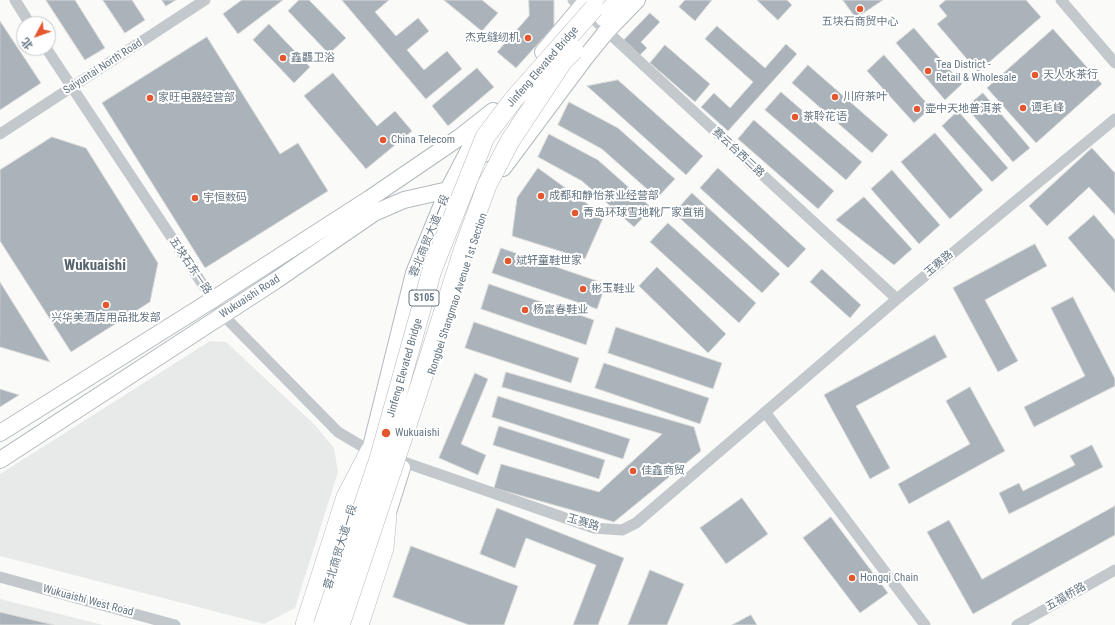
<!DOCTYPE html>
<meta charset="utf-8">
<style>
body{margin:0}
#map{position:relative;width:1115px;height:625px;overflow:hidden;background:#fafaf8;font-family:"Roboto Condensed","Noto Sans SC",sans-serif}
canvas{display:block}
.north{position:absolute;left:16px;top:16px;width:40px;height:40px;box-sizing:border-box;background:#fff;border:1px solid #c1c8cd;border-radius:50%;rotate:229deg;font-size:11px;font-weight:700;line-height:16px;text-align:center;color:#657683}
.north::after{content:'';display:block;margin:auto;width:14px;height:18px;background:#e4572e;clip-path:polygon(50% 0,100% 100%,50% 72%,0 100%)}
</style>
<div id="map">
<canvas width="1115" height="625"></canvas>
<div class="north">北</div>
</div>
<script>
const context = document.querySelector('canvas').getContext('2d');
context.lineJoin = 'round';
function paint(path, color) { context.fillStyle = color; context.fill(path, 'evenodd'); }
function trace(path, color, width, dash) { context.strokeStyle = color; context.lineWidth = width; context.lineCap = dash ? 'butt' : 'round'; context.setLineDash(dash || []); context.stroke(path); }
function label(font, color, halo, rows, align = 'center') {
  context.font = font + ' "Roboto Condensed","Noto Sans SC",sans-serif'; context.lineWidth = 4; context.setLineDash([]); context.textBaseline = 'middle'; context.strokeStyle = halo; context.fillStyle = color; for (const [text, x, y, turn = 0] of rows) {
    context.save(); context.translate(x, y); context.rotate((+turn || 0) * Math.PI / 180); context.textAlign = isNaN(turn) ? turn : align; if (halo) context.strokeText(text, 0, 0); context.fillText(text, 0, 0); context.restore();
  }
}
const built = new Path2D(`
 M210 341 226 342 315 425 334 448 338 472 295 608 264 624 0 556V474Z
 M0 599 103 625H0Z`);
const building = new Path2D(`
 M46 0H75L105 48 85 60Z
 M103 0H132L145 20 125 33Z
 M162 0H176L166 6Z
 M242 0H283L238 34 223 14Z
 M299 0H309L346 38 329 54 288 11Z
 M342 0H389L375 12 396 36 418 18 429 31 407 50 424 70 447 51 462 69 426 99Z
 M444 0H482L498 13 482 31Z
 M529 0H554V26L516 68 497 52 529 16Z
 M685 0H712L695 21 679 7Z
 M757 0H787L792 5 778 20Z
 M843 0H883L856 18Z
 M946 0H1026L1041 17 978 72 937 24 947 16 939 6Z
 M650 13 660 22 641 42 647 48 640 55 624 40Z
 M0 21 41 83 0 110Z
 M269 24 310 67 294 83 253 40Z
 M717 26 765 68 786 44 797 54 728 131 701 107 714 93 730 108 753 82 705 39Z
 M914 28 962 84 945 100 896 43Z
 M1053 29 1102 84 1036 143 987 88Z
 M207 37 280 154 298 143 328 191 205 268 102 103Z
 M665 45 710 84 695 102 650 63Z
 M884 55 931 108 914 123 867 71Z
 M808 65 888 135 872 153 792 83Z
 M477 68 494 87 448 126 432 106Z
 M333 73 377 126 395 111 412 131 366 169 304 96Z
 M618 80 703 156 686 175 587 86Z
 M781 92 862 162 846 180 765 110Z
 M983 93 1030 148 1013 162 966 107Z
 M569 102 618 128 675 179 657 198 602 149 558 125Z
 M958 111 1008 168 992 182 942 126Z
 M754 120 834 191 818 209 738 139Z
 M935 133 983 190 950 219 901 162Z
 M549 134 598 160 652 208 634 227 582 181 538 157Z
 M52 137 86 148 158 263 150 302 71 352 0 241V170Z
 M1092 148 1115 173V215L1089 187 1047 226 1029 206Z
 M538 168 604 216 585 259 512 236 517 198Z
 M718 168 806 249 788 268 700 188Z
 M892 170 940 225 919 244 871 189Z
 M692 193 780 274 762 293 674 213Z
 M864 197 912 249 894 265 836 220Z
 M1094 215 1115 240V293L1068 238Z
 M668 223 756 303 739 323 650 242Z
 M1035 244 1047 266 985 300 1018 361 998 372 953 288Z
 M501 248 606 284 597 309 492 273Z
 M657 267 726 334 708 353 639 286Z
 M822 269 861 305 850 318 810 282Z
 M0 282 50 362 0 347Z
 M489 284 594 320 586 345 481 309Z
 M1073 297 1115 379V386L1034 427 1024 407 1085 376 1051 308Z
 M474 322 579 358 571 383 465 348Z
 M616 327 722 363 713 389 608 353Z
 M935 335 947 357 856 406 890 468 870 479 824 395Z
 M604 363 709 398 700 424 595 388Z
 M506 372 694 427 701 451 614 522 494 488 501 464 599 492 662 434 502 387Z
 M475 373 488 379 461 444 486 455 478 475 439 458Z
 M970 387 1005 451 909 504 898 484 970 444 946 401Z
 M0 389 19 395 0 407Z
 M498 396 630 439 623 459 492 417Z
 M499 426 605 460 599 479 493 445Z
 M1092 445 1103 467 1009 514 999 493 1019 483 1023 491 1075 465 1070 456Z
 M742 498 768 534 726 564 700 528Z
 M1115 506V535L973 614 927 532 949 520 982 579Z
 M497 508 624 558 598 625H573L596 565 526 538 515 568 480 554Z
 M831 517 888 593 860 613 803 538Z
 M411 546 518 586 504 625H469L393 597Z
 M650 570 684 584 667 625H628Z
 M0 612 54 625H0Z
 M751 615 757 625H732Z`);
const minor = new Path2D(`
 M15 0 30 24
 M573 0 897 299
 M1061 0 1115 63
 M46 48 223 315 338 432 370 451 375 453
 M0 134 205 0
 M765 412 925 625
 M395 459 594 528 622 530 636 523 897 299 1115 119
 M0 577 175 625
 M1017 625 1115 570`);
const secondary = new Path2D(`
 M543 52 587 0
 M503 168 585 58 606 32 637 0
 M0 433 212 300 369 199 460 137 493 111
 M0 460 275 281 374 213 404 200 448 190 478 177 500 164
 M367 463 414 273 448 190 481 127
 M383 528 402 468`);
const trunk = new Path2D(`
 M604 17 619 0
 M305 625 346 497 370 451
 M359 625 384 548 387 516`);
const trunkBridge = new Path2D(`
 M323 625 379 459 432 270 485 137 513 100 594 8
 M340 625 416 398 464 248 487 185 510 141 563 61 574 50`);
const markers = [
 [860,9,4,"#e4572e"],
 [528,38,4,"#e4572e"],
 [283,58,4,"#e4572e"],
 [928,71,4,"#e4572e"],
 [1035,75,4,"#e4572e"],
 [835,97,4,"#e4572e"],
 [150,98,4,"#e4572e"],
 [1023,108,4,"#e4572e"],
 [917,109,4,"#e4572e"],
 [795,117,4,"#e4572e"],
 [383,140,4,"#e4572e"],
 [541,196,4,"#e4572e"],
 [195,198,4,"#e4572e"],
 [575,213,4,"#e4572e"],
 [508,261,4,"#e4572e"],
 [583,289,4,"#e4572e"],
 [106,305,4,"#e4572e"],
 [525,310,4,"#e4572e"],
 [386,433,5,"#e4572e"],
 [633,471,4,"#e4572e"],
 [852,578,4,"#e4572e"]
];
const shields = [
 [424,298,30]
];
const shieldNames = [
 ["S105",424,298]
];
const poiNames = [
 ["五块石商贸中心",860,22,"center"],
 ["杰克缝纫机",520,38,"right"],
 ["鑫龘卫浴",291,58],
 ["Tea District -",936,65],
 ["Retail & Wholesale",936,78],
 ["天人水茶行",1043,75],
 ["川府茶叶",843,97],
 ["家旺电器经营部",158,98],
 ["谭毛峰",1031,108],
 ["壶中天地普洱茶",925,109],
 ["茶聆花语",803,117],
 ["China Telecom",391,140],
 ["成都和静怡茶业经营部",549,196],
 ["宇恒数码",203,198],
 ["青岛环球雪地靴厂家直销",583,213],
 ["斌轩童鞋世家",516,261],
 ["彬玉鞋业",591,289],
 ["杨富春鞋业",533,310],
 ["兴华美酒店用品批发部",106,318,"center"],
 ["Wukuaishi",395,433],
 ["佳鑫商贸",641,471],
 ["Hongqi Chain",860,578]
];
const streetNames = [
 ["Saiyuntai North Road",103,67,-33],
 ["Jinfeng Elevated Bridge",543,67,-49],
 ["赛云台西二路",738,153,43],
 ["蓉北商贸大道一段",430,236,-68],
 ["玉赛路",939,264,-40],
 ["五块石东一路",190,266,56],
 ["Rongbei Shangmao Avenue 1st Section",458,294,-72],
 ["Wukuaishi Road",250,297,-33],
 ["Jinfeng Elevated Bridge",405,368,-74],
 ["玉赛路",583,523,16],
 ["蓉北商贸大道一段",341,547,-73],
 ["五福桥路",1066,597,-30],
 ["Wukuaishi West Road",88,601,15]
];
const districtNames = [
 ["Wukuaishi",95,266]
];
paint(built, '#e8e9e9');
paint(building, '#aab3b9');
trace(building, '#dcdcda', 1);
trace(secondary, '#b3babf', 18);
trace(trunk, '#b4b9bd', 20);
trace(minor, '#c3c8cc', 11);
trace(secondary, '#fff', 16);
trace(trunk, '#fff', 19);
trace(trunkBridge, '#b4b9bd', 20, []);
trace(trunkBridge, '#fff', 19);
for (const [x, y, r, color] of markers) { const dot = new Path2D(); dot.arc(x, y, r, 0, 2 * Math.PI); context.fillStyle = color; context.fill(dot); trace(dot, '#fff', 1.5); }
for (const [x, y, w] of shields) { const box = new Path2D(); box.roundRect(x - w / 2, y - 8, w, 16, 3); context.fillStyle = '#fff'; context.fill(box); trace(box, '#657683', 1); }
label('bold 10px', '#657683', null, shieldNames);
label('11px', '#657683', '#fff', poiNames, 'left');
label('11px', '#657683', '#fff', streetNames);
label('bold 15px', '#57646e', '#fff', districtNames);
</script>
